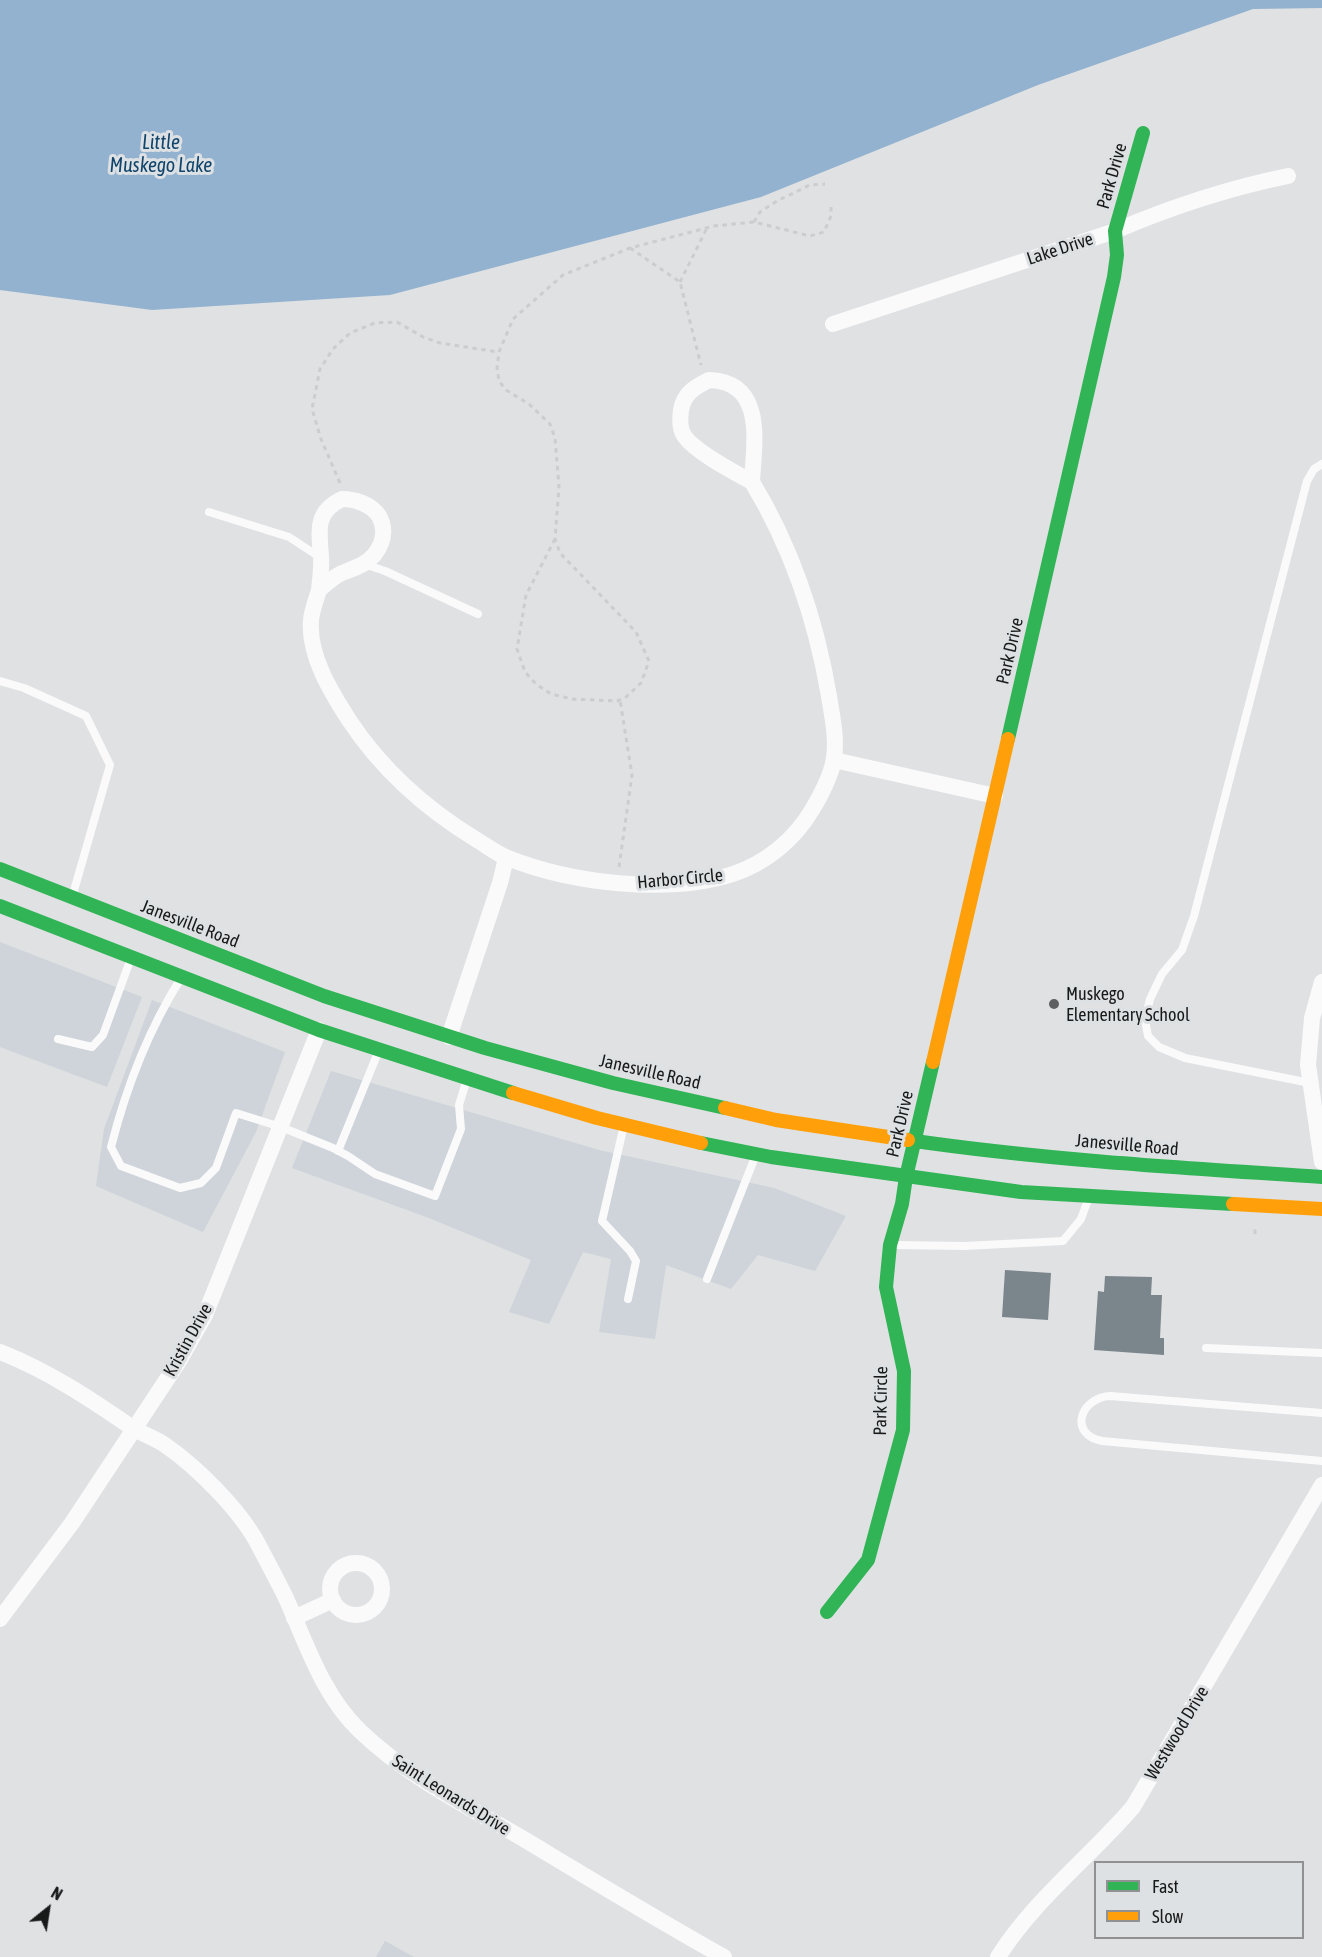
<!DOCTYPE html>
<style>
body{margin:0}
#map{position:relative;width:1322px;height:1957px;overflow:hidden;background:#dfe1e3;font-family:"Asap Condensed",sans-serif}
canvas{display:block}
.legend{position:absolute;left:1094px;top:1861px;width:210px;height:78px;box-sizing:border-box;background:#dee1e4;border:2px solid #8f9193;margin:0;padding:8px 10px;list-style:none;font-size:18px;color:#181919}
.legend li{display:flex;align-items:center;gap:12px;height:30px}
.legend b{width:30px;border:2px solid #8f9193}
.north{position:absolute;left:18px;top:1879px;width:60px;height:60px;-webkit-text-stroke:4px #dee1e4;paint-order:stroke;rotate:30deg;font-size:16px;font-weight:700;line-height:24px;text-align:center;color:#181919}
.north::after{content:'';display:block;margin:auto;width:21px;height:27px;background:#181919;clip-path:polygon(50% 0,100% 100%,50% 72%,0 100%)}
</style>
<div id="map">
<canvas width="1322" height="1957"></canvas>
<ul class="legend">
<li><b style="height:8px;background:#30b455"></b>Fast</li>
<li><b style="height:8px;background:#ff9f0a"></b>Slow</li>
</ul>
<div class="north">N</div>
</div>
<script>
const context = document.querySelector('canvas').getContext('2d');
context.lineJoin = 'round';
function paint(path, color) { context.fillStyle = color; context.fill(path, 'evenodd'); }
function trace(path, color, width, dash) { context.strokeStyle = color; context.lineWidth = width; context.lineCap = dash ? 'butt' : 'round'; context.setLineDash(dash || []); context.stroke(path); }
function label(font, color, halo, rows, align = 'center') {
  context.font = font + ' "Asap Condensed",sans-serif'; context.lineWidth = 6; context.setLineDash([]); context.textBaseline = 'middle'; context.strokeStyle = halo; context.fillStyle = color; for (const [text, x, y, turn = 0] of rows) {
    context.save(); context.translate(x, y); context.rotate((+turn || 0) * Math.PI / 180); context.textAlign = isNaN(turn) ? turn : align; if (halo) context.strokeText(text, 0, 0); context.fillText(text, 0, 0); context.restore();
  }
}
const built = new Path2D(`
 M0 942 142 997 107 1087 0 1047Z
 M152 1000 285 1052 256 1132 203 1232 96 1186 104 1129Z
 M331 1071 599 1150 774 1188 846 1216 815 1271 758 1255 731 1289 666 1265 655 1339 599 1332 611 1259 583 1252 549 1324 509 1312 531 1260 429 1218 292 1168Z
 M385 1941 414 1957H376Z`);
const water = new Path2D(`
 M0 0H1322V8L1253 9 1038 85 761 197 390 295 152 310 0 290Z`);
const building = new Path2D(`
 M1005 1270 1051 1273 1048 1320 1002 1317Z
 M1105 1276 1152 1277 1151 1295H1162L1160 1338H1164V1355L1094 1350 1098 1291 1104 1292Z`);
const path = new Path2D(`
 M754 222 760 212 777 201 810 185 825 184
 M630 248 680 282 701 365
 M680 282 707 228
 M340 483 321 439 312 409 320 369 333 349 350 333 375 323 397 322 423 337 440 343 498 352
 M555 539 526 595 517 649 525 672 536 684 551 694 572 699 617 701 625 698 641 683 649 661 636 632 560 553 555 539 559 487 555 438 550 424 529 404 506 390 499 381 497 368 499 352 513 319 563 275 630 248 714 226 754 222 810 236 824 232 831 216V205
 M619 867 632 775 620 700
 M1255 1234V1225`);
const lane = new Path2D(`
 M209 512 289 537 321 558
 M364 564 385 571 478 614
 M0 681 24 688 86 716 110 765 73 894
 M181 978C149 1029 126 1088 111 1147L121 1166 180 1188 201 1183 216 1168 236 1113 281 1127 333 1148 348 1156 375 1174 435 1196 461 1129 459 1105 467 1079
 M58 1039 92 1047 103 1035 131 958
 M1310 1083 1185 1058 1159 1047 1148 1036 1145 1020 1150 999 1162 974 1182 950 1194 916 1307 481 1314 469 1322 464
 M624 1125 602 1221 630 1251 636 1261 628 1299
 M338 1151 379 1050
 M894 1245 964 1246 1063 1241 1081 1219 1089 1197
 M707 1279 755 1157
 M1206 1348 1322 1353
 M1322 1413 1110 1396C1080 1398 1068 1434 1102 1441L1322 1461`);
const street = new Path2D(`
 M833 324 1115 231C1171 207 1229 188 1288 176
 M709 380C766 382 754 443 752 482 734 472 697 453 685 437 679 429 680 419 681 410 684 393 695 387 709 380Z
 M342 499C355 499 371 504 379 516 389 534 380 554 363 564 356 568 349 570 342 573 333 577 326 584 319 590 320 579 322 567 321 556 319 530 315 512 342 499Z
 M319 590C316 600 312 610 311 620 308 655 331 692 349 720 382 770 426 809 477 840 487 846 497 854 508 858 570 883 668 895 733 874 766 863 794 840 812 810 820 797 832 774 834 758 837 737 832 716 829 696 816 620 792 548 752 482
 M834 760 995 796
 M1322 982 1312 1018 1308 1065 1322 1162
 M449 1037 500 883 506 858
 M0 1352C48 1371 89 1398 131 1427 142 1434 155 1438 165 1445 197 1467 240 1510 258 1544 267 1561 276 1578 285 1596 306 1642 322 1695 360 1731 409 1778 469 1807 527 1841 592 1880 658 1920 724 1957
 M330 1589a26 26 0 1 1 52 0a26 26 0 1 1-52 0Z
 M294 1618 333 1600
 M0 1619 72 1523 179 1361 205 1315 319 1030
 M998 1957C1034 1900 1089 1858 1133 1807L1322 1485`);
const fast = new Path2D(`
 M1008 739 1114 277 1117 255 1115 231 1143 133
 M0 869 324 996 485 1048 613 1083 725 1108
 M0 906 319 1030 513 1093
 M908 1140C1045 1160 1184 1168 1322 1177
 M701 1143 771 1157 1021 1192 1233 1204
 M827 1612 868 1560 903 1430 904 1371 886 1287 890 1245 902 1204 906 1177 933 1062`);
const slow = new Path2D(`
 M933 1062 1008 739
 M513 1093 597 1118 701 1143
 M725 1108 776 1120 908 1140
 M1233 1204 1322 1209`);
const markers = [
 [1054,1004,6,"#5e5f60"]
];
const streetNames = [
 ["Park Drive",1112,176,-74],
 ["Lake Drive",1060,249,-18],
 ["Park Drive",1010,651,-77],
 ["Harbor Circle",680,879,-5],
 ["Janesville Road",190,924,21],
 ["Janesville Road",650,1072,13],
 ["Park Drive",900,1124,-77],
 ["Janesville Road",1127,1145,5],
 ["Kristin Drive",188,1340,-61],
 ["Park Circle",881,1401,-89],
 ["Westwood Drive",1177,1733,-59],
 ["Saint Leonards Drive",451,1795,32]
];
const poiNames = [
 ["Muskego",1066,994],
 ["Elementary School",1066,1015]
];
const waterNames = [
 ["Little",161,143],
 ["Muskego Lake",161,166]
];
paint(built, '#ced4d9');
paint(water, '#93b2cf');
paint(building, '#7b858c');
trace(path, '#cccdcd', 3, [4.5, 4.5]);
trace(lane, '#fafafb', 8);
trace(street, '#fafafb', 16);
trace(fast, '#30b455', 14);
trace(slow, '#ff9f0a', 14);
for (const [x, y, r, color] of markers) { const dot = new Path2D(); dot.arc(x, y, r, 0, 2 * Math.PI); context.fillStyle = color; context.fill(dot); trace(dot, '#dee1e4', 2); }
label('18px', '#181919', '#dee1e4', streetNames);
label('18px', '#181919', '#dee1e4', poiNames, 'left');
label('italic 20px', '#11456c', '#dee1e4', waterNames);
</script>
